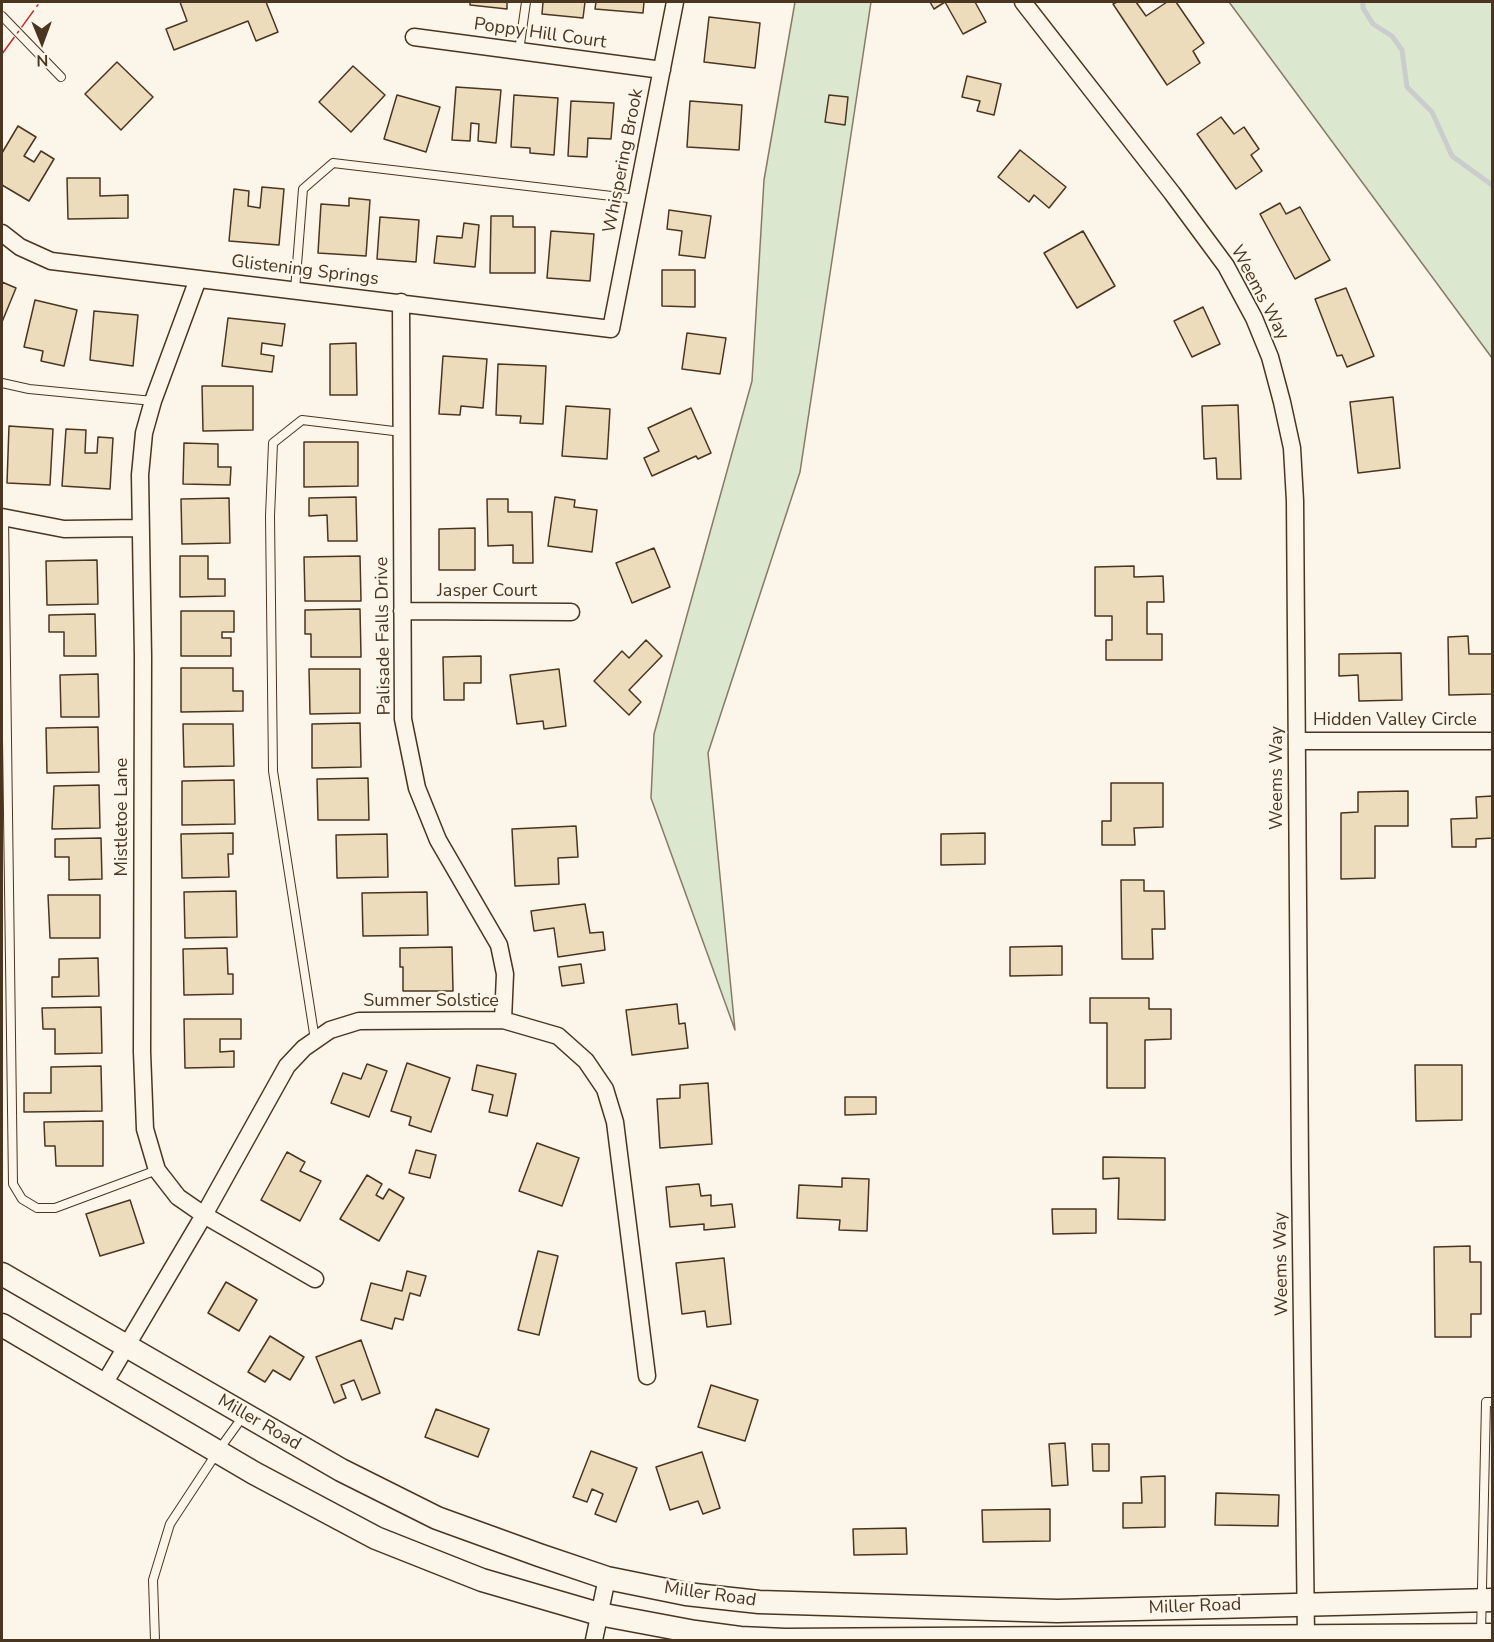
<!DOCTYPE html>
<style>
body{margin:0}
#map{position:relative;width:1494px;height:1642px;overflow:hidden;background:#fbf6e9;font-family:"Nunito Sans",sans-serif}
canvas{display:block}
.frame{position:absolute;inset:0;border:3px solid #4a3520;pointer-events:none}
.north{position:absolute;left:12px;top:12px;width:60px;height:60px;-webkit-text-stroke:4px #fbf6e9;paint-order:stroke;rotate:179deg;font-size:16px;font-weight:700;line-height:24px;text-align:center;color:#4a3520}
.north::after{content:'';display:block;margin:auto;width:21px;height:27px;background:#4a3520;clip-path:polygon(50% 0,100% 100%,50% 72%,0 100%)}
</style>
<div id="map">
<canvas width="1494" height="1642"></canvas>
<div class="frame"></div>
<div class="north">N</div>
</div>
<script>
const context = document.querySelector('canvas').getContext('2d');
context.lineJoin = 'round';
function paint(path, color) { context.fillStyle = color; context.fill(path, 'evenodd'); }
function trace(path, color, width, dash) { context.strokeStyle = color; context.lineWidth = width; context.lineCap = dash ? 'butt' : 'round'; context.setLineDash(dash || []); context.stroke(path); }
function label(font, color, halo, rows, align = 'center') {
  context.font = font + ' "Nunito Sans",sans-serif'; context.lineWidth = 4.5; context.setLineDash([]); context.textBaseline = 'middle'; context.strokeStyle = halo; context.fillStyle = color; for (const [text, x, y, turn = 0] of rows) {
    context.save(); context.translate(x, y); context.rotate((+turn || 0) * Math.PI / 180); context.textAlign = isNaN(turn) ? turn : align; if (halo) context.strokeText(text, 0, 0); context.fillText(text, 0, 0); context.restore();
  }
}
const green = new Path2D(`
 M795 2H871L800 472 708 753 735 1030 651 798 654 734 752 381 764 180Z
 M1229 2H1492V358Z`);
const stream = new Path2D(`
 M1363 2V8L1373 24 1392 36 1402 50 1407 87 1432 112 1452 156 1492 185`);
const building = new Path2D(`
 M180 2H266L278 32 256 41 248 21 174 50 166 29 187 21Z
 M470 2H507V9L470 5Z
 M543 2H585L583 18 542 14Z
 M596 2H644L643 13 595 9Z
 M930 2H975L986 22 963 34 945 2 934 9Z
 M1117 2H1136L1146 16 1167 2H1176L1204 43 1193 51 1200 63 1167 85 1113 4Z
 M709 17 760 23 755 68 704 62Z
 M117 62 153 97 121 130 85 94Z
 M353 66 385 95 351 132 319 102Z
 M967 76 1001 84 994 115 977 111 980 101 962 97Z
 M456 87 501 90 496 143 478 141 479 124 471 123 470 141 452 140Z
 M397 95 440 107 426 152 384 139Z
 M514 95 558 98 554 155 530 153V148L511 147Z
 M829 95 848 97 845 125 825 122Z
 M571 101 614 103 611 139 588 138 587 157 568 156Z
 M690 101 742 105 739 150 687 147Z
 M1221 117 1234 134 1244 127 1259 149 1251 155 1262 171 1236 189 1197 134Z
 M18 126 36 137 24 156 34 162 41 151 54 159 29 201 2 185V153Z
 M1020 150 1066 187 1049 208 1034 195 1029 202 998 177Z
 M67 178H100V196L128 195V218L68 219Z
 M262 187 284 189 279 245 229 241 234 189 249 191 248 206 260 208Z
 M349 198 370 200 366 256 318 253 321 204 349 206Z
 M1280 203 1286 214 1300 207 1330 260 1295 279 1260 214Z
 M669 210 711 216 705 258 679 255 682 231 667 229Z
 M491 216H513V227H535V273H490Z
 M380 217 419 220 416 262 377 259Z
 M464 223 479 225 475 267 434 263 437 236 462 238Z
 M551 231 594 234 590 281 547 278Z
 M1083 231 1115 286 1077 308 1044 253Z
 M662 270H695V307L662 306Z
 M2 282 16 288 2 322Z
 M1346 288 1374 356 1347 367 1342 355 1337 356 1315 299Z
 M35 300 77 310 64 366 41 361 43 351 24 347Z
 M1203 307 1220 344 1192 357 1174 321Z
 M94 311 138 315 133 366 90 360Z
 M228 318 285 324 282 346 262 343 261 354 274 356 272 372 222 366Z
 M687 333 726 338 720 374 682 369Z
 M356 343 357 395H330V344Z
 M443 356 487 359 483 408 461 406 460 415 439 414Z
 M498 364 546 366 543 424 520 423 521 416 496 415Z
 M202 386H253V430L203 431Z
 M1393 397 1400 468 1358 473 1350 402Z
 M1238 405 1241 479H1217L1216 458 1204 459 1202 406Z
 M566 406 610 409 607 459 562 456Z
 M691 408 711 453 698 459 696 456 652 476 644 458 659 451 648 428Z
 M9 426 53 429 50 485 7 483Z
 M66 429 86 430 85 453H97L98 437 113 438 110 489 62 486Z
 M304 442H358V486L304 487Z
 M184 443 218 444V467H231L230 485 183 484Z
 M356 497 357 541H328L327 515 309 516V498Z
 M555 497 575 500 574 507 597 510 592 552 548 546Z
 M229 498 230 543 182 544 181 499Z
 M487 499H508V512H532L533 563H513V545L488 546Z
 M475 528V570H439V529Z
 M654 548 670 587 632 603 616 563Z
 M180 556H208V579H225V596L180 597Z
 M360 556 361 601H305L304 557Z
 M97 560 98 604 47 605 46 561Z
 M1134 566V577L1163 576 1164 602H1147V634H1162V660H1106V640H1112V616H1095V567Z
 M360 609 361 657H311V634H305V610Z
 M181 611H234V632H222V638H231V656H181Z
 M95 614 96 656H64V632H49V615Z
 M1468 636 1469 654H1492V694L1449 695 1448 637Z
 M646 640 662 656 629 690 641 702 629 715 594 681 622 651 629 658Z
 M1401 653 1402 700 1359 701 1358 675 1339 676V654Z
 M481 656V683H464V700H444L443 657Z
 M181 668H233V691H243V711L181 712Z
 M309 669H360V713L310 714Z
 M559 669 566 726 544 729 543 721 517 724 510 675Z
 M98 674 99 717H61L60 675Z
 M360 723 361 767 312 768V724Z
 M183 724H233L234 766 184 767Z
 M98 727 99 772 47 773 46 728Z
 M368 778 369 820H318L317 779Z
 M234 780 235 824 182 825V781Z
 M1111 783H1163V827L1134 828 1135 845H1102V821H1111Z
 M99 785 100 828 52 829 54 786Z
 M1408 791V826H1375V878L1341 879V813L1358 812V792Z
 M1492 796V838L1476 839V847H1452L1451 819 1477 818 1476 797Z
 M576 826 578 857 558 858 559 884 515 886 512 829Z
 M233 833V854H228L229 877 182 878 181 834Z
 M985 833V864L941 865V834Z
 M387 834 388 877 337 878 336 835Z
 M101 838 102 879 69 880V857H55V839Z
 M1121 880H1144V891H1164L1165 929H1152L1153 959H1122Z
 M236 891 237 937 185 938 184 892Z
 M427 892 428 935 363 936 362 893Z
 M48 895H100V938H50Z
 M585 904 590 933 603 932 605 950 558 957 554 928 534 931 531 911Z
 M1062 946V975L1010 976V947Z
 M452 947 453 991H403V967H400V948Z
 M227 948 228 974H233V994L184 995 183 949Z
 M98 958 99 996 52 997V977H59V959Z
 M581 964 584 983 562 986 559 967Z
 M1090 998H1149V1009H1171V1039L1145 1040V1088H1107V1023H1090Z
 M677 1004 679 1024 685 1023 688 1048 632 1055 626 1010Z
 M101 1007 102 1053 55 1054V1029H43L42 1008Z
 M184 1019H241V1039H220V1052L234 1051V1067L185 1068Z
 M407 1063 450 1078 431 1132 409 1125 411 1117 391 1111Z
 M367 1064 387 1071 369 1117 331 1103 343 1073 361 1079Z
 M477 1065 516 1074 507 1116 489 1112 493 1095 472 1090Z
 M1415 1065H1462V1120L1416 1121Z
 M101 1066 102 1111 24 1112V1093H51V1067Z
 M708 1083 712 1144 660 1148 657 1099 680 1098V1085Z
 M845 1097H876V1114L845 1115Z
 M103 1121V1166H56L55 1146H45L44 1122Z
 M537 1143 579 1158 562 1206 519 1191Z
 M416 1150 436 1155 430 1178 409 1173Z
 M287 1152 305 1162 300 1171 321 1181 300 1221 261 1200Z
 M1103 1157 1165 1158V1220L1118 1219 1119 1178 1103 1179Z
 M367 1175 382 1184 376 1195 383 1199 389 1189 404 1198 379 1241 340 1219Z
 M842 1178 869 1179 867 1231 839 1230 840 1220 797 1218 799 1185 842 1187Z
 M699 1184 701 1196 711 1195V1206L732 1204 735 1227 704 1230V1224L670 1227 666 1187Z
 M130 1200 144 1243 100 1256 86 1214Z
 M1052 1209H1096V1233L1053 1234Z
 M1470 1246V1262H1481V1314H1471V1337H1435L1434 1247Z
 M538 1251 558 1256 539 1335 518 1330Z
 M724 1258 731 1324 707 1327 705 1311 682 1314 676 1263Z
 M407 1271 426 1276 420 1296 410 1293 403 1320 395 1318 392 1329 361 1320 371 1283 402 1291Z
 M226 1282 257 1300 239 1331 208 1313Z
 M270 1336 304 1357 290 1380 273 1370 265 1382 248 1372Z
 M361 1340 380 1393 362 1400 354 1380 341 1385 346 1398 334 1403 316 1357Z
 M711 1385 758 1400 745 1441 698 1427Z
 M436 1409 489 1429 478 1457 425 1437Z
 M1065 1443 1068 1485 1052 1486 1049 1444Z
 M1092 1444H1109V1471H1093Z
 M591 1451 637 1468 616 1522 595 1514 603 1494 592 1489 587 1502 573 1497Z
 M702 1452 720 1508 703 1514 698 1501 670 1510 656 1467Z
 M1165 1476V1527L1123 1528V1503H1142L1141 1477Z
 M1216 1493 1279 1495 1278 1526 1215 1525Z
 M1050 1509V1541L983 1542 982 1510Z
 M906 1528 907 1554 854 1555 853 1529Z`);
const lane = new Path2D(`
 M2 16 61 77
 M519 51 526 2
 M295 290 303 189 333 163 637 199
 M2 383 29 389 153 401
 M4 517 13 1184 22 1199 37 1208H55L157 1170
 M315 1040 273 771 270 516 273 443 302 420 402 432
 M1481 1634 1486 1402H1492
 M155 1640 153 1580 170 1524 218 1451 244 1415`);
const street = new Path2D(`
 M1023 2 1172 193 1226 266 1254 318 1270 357 1282 402 1292 448 1295 501 1300 1168 1306 1636
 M414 37 662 70
 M2 233 20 247 51 261 611 329 675 2
 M198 279 153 401 144 433 140 475 143 657 142 1052 145 1129 157 1170 178 1197 204 1215 315 1279
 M401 302 403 719 417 788 438 840 499 945 505 974 503 1020
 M2 517 64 529 141 528
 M402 611 571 612
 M1298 741H1492
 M104 1384 204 1215 287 1066 304 1048 330 1030 359 1021 503 1020 558 1036 586 1061 605 1089 615 1122 647 1376
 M594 1640 607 1578`);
const secondary = new Path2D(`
 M2 1274 341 1470 437 1518 539 1555 607 1578 686 1594 759 1602 1057 1611 1492 1600
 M2 1325 254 1473 376 1538 482 1580 599 1614 695 1632 740 1638 785 1640 1492 1635`);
const power = new Path2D(`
 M2 54 40 2`);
const streetNames = [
 ["Poppy Hill Court",540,34,8],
 ["Whispering Brook",624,161,-79],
 ["Glistening Springs",305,271,7],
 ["Weems Way",1259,293,62],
 ["Jasper Court",487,592],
 ["Palisade Falls Drive",384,636,-91],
 ["Hidden Valley Circle",1395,721],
 ["Weems Way",1278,778,-90],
 ["Mistletoe Lane",123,817,-90],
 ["Summer Solstice",431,1002],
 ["Weems Way",1282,1264,-91],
 ["Miller Road",259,1423,30],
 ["Miller Road",710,1595,8],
 ["Miller Road",1195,1607,-2]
];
paint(green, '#dce7d0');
trace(green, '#887966', 1.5);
trace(stream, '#c9cecd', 5);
paint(building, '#ecdcbc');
trace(building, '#4a3520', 1.5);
trace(lane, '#4a3520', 10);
trace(street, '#4a3520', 19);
trace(secondary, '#4a3520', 25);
trace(lane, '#fbf6e9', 8);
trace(street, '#fbf6e9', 16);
trace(secondary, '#fbf6e9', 22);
trace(power, '#c62828', 1.5, [21, 4.5, 3, 4.5]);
label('18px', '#4a3520', '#fbf6e9', streetNames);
</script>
